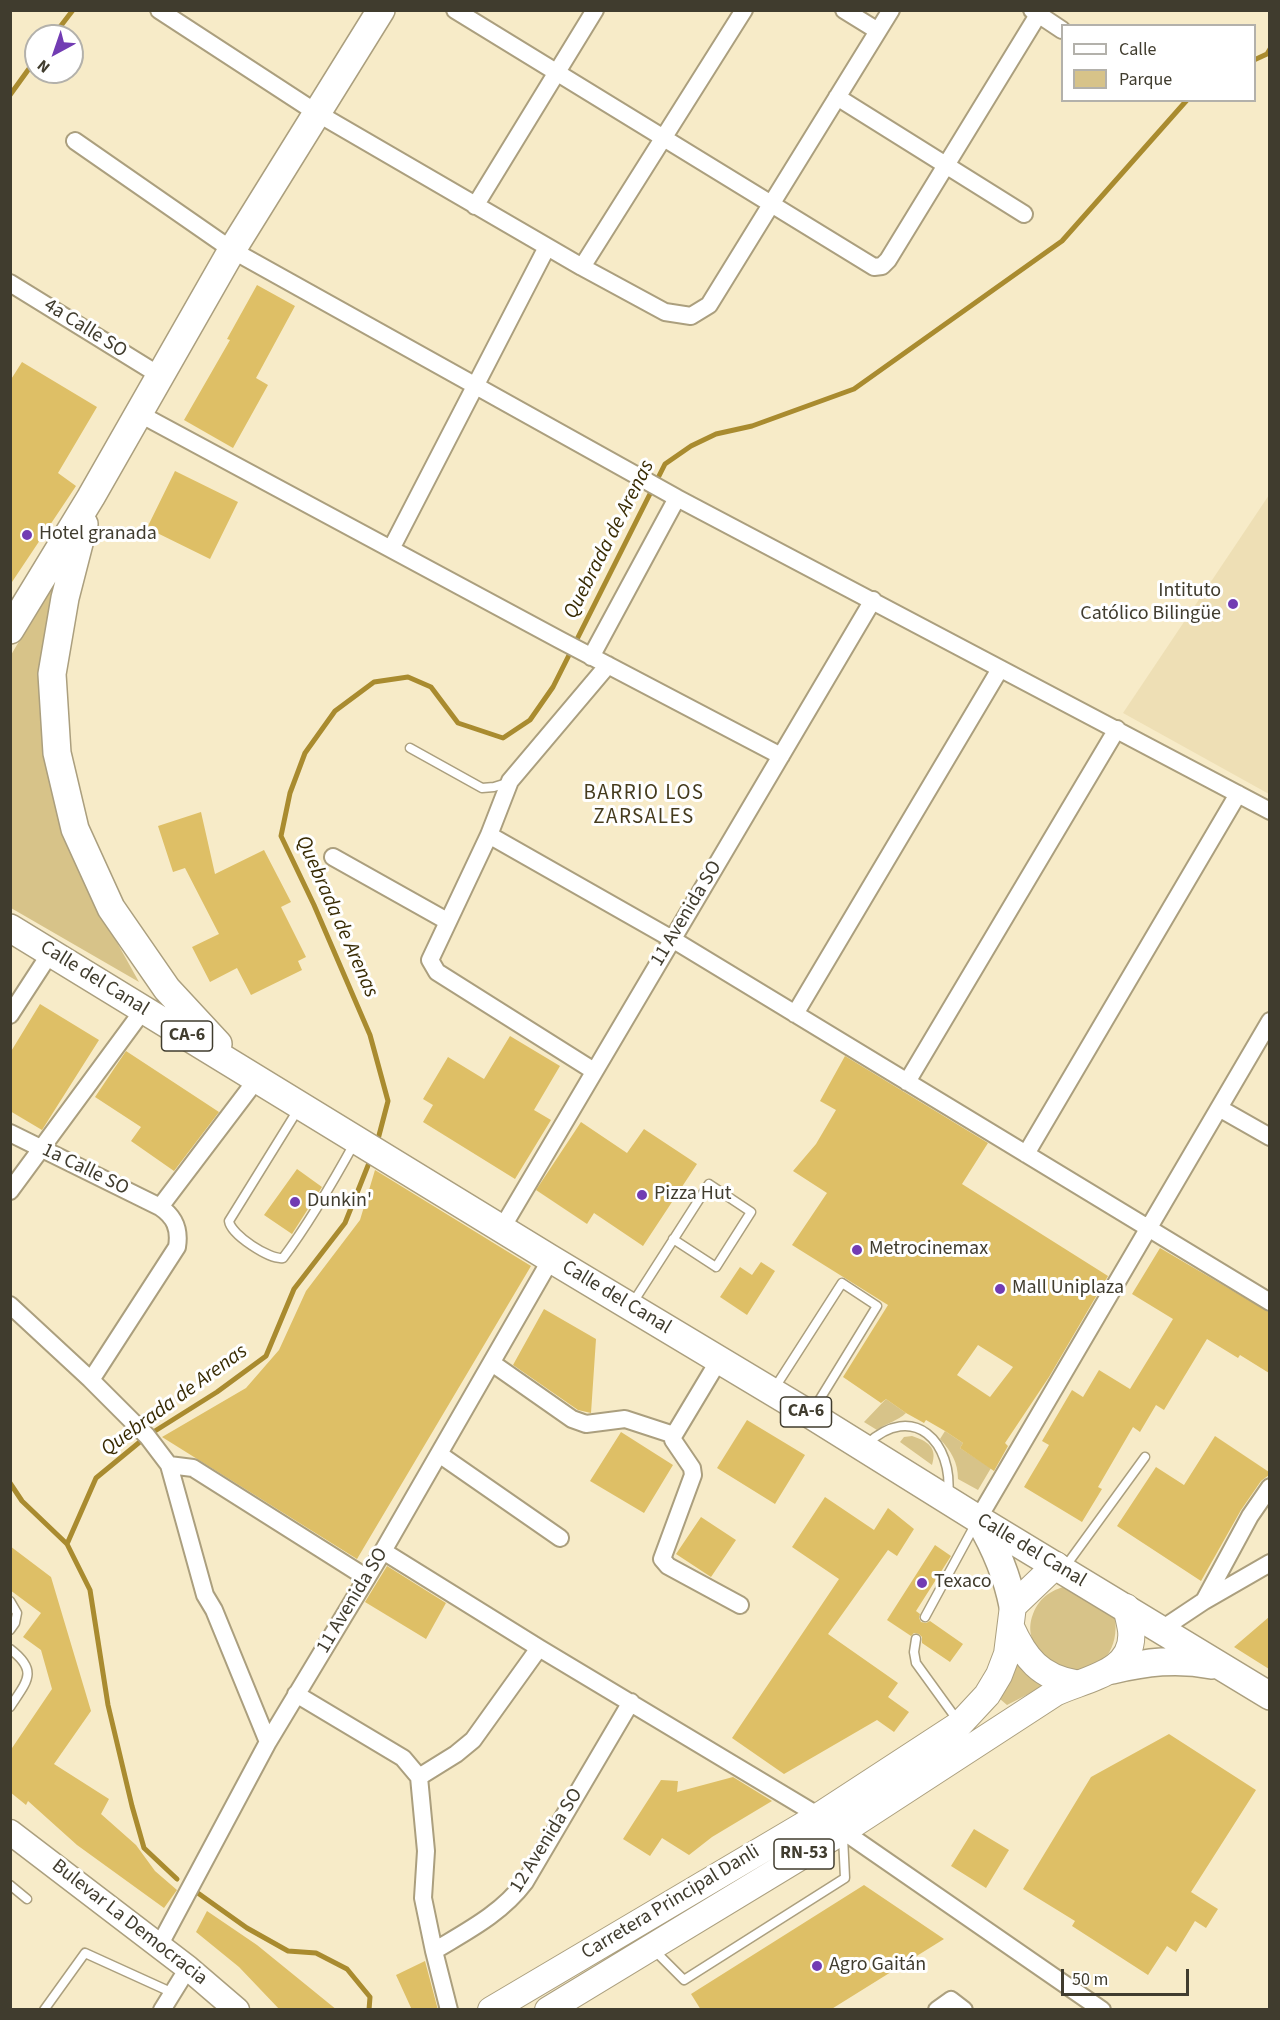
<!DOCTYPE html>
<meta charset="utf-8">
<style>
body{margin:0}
#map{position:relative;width:1280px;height:2020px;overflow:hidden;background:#f7ebc8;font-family:"Source Sans 3",sans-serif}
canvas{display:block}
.frame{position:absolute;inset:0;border:12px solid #403c2e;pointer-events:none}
.legend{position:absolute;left:1061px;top:24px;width:195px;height:78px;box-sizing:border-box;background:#fff;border:2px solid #b3b1ab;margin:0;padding:8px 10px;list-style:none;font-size:18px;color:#403c2e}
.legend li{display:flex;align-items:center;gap:12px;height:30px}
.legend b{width:30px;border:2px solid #b3b1ab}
.north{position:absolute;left:24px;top:24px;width:60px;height:60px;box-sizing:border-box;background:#fff;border:2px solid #b3b1ab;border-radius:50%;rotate:220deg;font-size:16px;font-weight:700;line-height:24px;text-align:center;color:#403c2e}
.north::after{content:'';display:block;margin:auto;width:21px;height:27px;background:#723cb3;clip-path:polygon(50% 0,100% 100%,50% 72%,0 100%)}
.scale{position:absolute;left:1061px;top:1969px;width:128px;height:27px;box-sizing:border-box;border:3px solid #403c2e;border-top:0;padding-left:8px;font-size:18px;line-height:21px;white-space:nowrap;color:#403c2e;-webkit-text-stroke:4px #fff;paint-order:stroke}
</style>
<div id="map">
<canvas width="1280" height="2020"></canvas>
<div class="frame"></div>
<ul class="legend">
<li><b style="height:8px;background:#fff"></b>Calle</li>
<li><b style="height:16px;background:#d7c389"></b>Parque</li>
</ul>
<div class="north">N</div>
<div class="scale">50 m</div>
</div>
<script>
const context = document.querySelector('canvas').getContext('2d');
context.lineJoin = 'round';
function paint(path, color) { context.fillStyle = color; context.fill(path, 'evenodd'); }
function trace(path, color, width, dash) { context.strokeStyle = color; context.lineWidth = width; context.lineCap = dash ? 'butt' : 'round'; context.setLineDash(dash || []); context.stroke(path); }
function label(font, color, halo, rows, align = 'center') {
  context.font = font + ' "Source Sans 3",sans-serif'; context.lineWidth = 6; context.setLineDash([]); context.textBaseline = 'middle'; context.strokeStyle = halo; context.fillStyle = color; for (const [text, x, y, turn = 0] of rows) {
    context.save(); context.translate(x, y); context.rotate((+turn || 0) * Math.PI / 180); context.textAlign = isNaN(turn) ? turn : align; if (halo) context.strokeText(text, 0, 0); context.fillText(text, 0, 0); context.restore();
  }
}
const built = new Path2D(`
 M1269 495V794L1123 713Z`);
const green = new Path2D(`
 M58 575 42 673 104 919 139 982 11 908V655Z
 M886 1399 906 1413C898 1421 886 1423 877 1430L864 1422Z
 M945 1431 963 1443 960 1448 991 1468 978 1490 958 1479C958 1462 951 1451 940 1439Z
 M912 1436C927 1441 938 1447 932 1465L900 1442 904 1437Z
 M1071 1585 1115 1617C1120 1655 1095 1680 1056 1668 1052 1667 1049 1663 1046 1659 1033 1646 1026 1632 1033 1614 1040 1596 1053 1589 1071 1585Z
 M1017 1658 1046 1685 1007 1705 1000 1699Z`);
const stream = new Path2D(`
 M53 36 73 10
 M1254 60 1267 54 1270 49
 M10 95 36 59
 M377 1143 388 1101 370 1035 314 905 281 836 290 793 305 753 335 711 374 682 408 677 431 687 458 723 503 738 530 720 553 687 665 464 691 446 716 434 752 426 854 389 1062 241 1187 100
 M10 1483 22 1501 67 1544 90 1590 108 1705 132 1806 144 1848 177 1879
 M67 1544 96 1478 147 1436 217 1392 266 1356 294 1289 345 1223 371 1158
 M195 1891 247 1928 288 1951 316 1953 347 1969 370 1997 369 2010`);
const building = new Path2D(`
 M257 285 295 306 256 378 268 385 233 448 184 420 230 340 227 339Z
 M22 362 97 407 58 473 76 486 10 585V381Z
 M175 471 238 502 210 559 147 528Z
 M201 812 215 874 264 850 291 902 281 907 306 957 298 961 302 970 251 995 237 968 210 982 192 947 219 934 185 868 173 872 158 826Z
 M40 1004 99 1040 42 1130 10 1111V1053Z
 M510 1036 560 1066 534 1110 551 1120 515 1179 423 1122 433 1105 423 1099 448 1057 484 1079Z
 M126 1051 219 1112 174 1171 131 1141 141 1127 95 1097Z
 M845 1056 988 1143 962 1184 1108 1276 1049 1377 1005 1443 1008 1446 994 1471 960 1448 963 1443 945 1431 926 1420 924 1423 906 1413 886 1399 881 1403 843 1377 888 1305 792 1245 827 1193 793 1171 816 1144 836 1110 820 1101ZM978 1345 1013 1367 990 1397 957 1375Z
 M581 1122 627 1153 644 1129 697 1164 643 1246 594 1213 587 1224 536 1190Z
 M297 1169 322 1187 292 1234 264 1215Z
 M375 1170 531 1266 357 1559 162 1437 246 1388 279 1350 306 1291 360 1220Z
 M1160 1248 1269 1312V1373L1240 1355 1238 1358 1207 1339 1164 1410 1156 1405 1140 1432 1133 1427 1098 1487 1102 1489 1082 1522 1024 1487 1049 1445 1042 1441 1072 1390 1083 1397 1099 1370 1130 1389 1173 1319 1132 1294Z
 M761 1262 775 1271 747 1315 720 1297 740 1267 752 1275Z
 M544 1309 596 1339 591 1413 578 1410 513 1365Z
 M747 1420 805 1455 775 1504 717 1468Z
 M621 1432 673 1465 644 1513 590 1481Z
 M1215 1436 1269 1472V1475L1261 1481 1241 1510 1201 1581 1117 1526 1156 1467 1184 1485Z
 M825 1497 874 1530 888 1508 914 1529 897 1556 888 1550 828 1634 898 1683 888 1697 909 1712 894 1732 877 1720 784 1774 732 1738 839 1579 792 1547Z
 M701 1517 736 1540 711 1577 676 1554Z
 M935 1545 951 1556 916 1611 920 1614 919 1618 921 1622 926 1623 930 1621 963 1644 950 1662 922 1643V1637L919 1634 914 1633 911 1636 887 1620Z
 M10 1546 51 1577 91 1711 54 1764 109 1799 101 1814 136 1845 155 1871 177 1890 164 1908 77 1845 28 1801 26 1805 10 1792V1751L52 1689 41 1650 23 1637 41 1613 10 1590Z
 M387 1566 446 1603 426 1639 365 1602Z
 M1269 1617V1669L1234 1647Z
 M1169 1734 1256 1790 1191 1892 1218 1909 1206 1928 1195 1921 1176 1952 1167 1946 1148 1975 1072 1926 1075 1921 1023 1889 1091 1777Z
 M733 1777 772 1801 712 1837 689 1855 662 1838 650 1856 623 1839 661 1780 678 1781 677 1792Z
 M974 1829 1009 1850 986 1888 951 1866Z
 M864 1885 944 1939 830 2010H701L691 1994Z
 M207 1911 257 1945 337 2010H280L239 1967 196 1932Z
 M425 1961 438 2010H412L396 1975Z`);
const service = new Path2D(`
 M410 748 482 788 494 787 510 782
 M299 1108 229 1221C231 1235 270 1260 283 1258 310 1222 333 1182 355 1142
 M632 1304 709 1184 751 1212 716 1267 673 1239
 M774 1389 842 1283 877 1306 812 1412
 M867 1444C913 1401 954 1442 948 1496
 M1065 1567 1145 1457
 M10 1601 17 1613 15 1623 10 1630
 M925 1617 976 1523
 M916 1639 914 1652 916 1663 958 1721
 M10 1649C39 1671 27 1681 10 1707
 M10 1885 27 1899
 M654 1950 684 1980 845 1878 843 1837
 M44 2010 85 1953 173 1993`);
const minor = new Path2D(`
 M159 10 317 113 582 267 665 312 691 316 709 305 891 10
 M455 10 874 267 882 266 888 260 1041 10
 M844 10 878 31
 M1032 10 1062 30
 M837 97 1024 214
 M75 141 232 250 677 498 1270 811
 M475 206 595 10
 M582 267 744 10
 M10 283 159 375
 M138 413 560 640 781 756
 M391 549 547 247
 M591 657 677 498
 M489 835 672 939 1270 1302
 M333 857 447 921
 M795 1014 1000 669
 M10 1015 51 952
 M594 1071 437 972 430 960 489 835 510 781 608 665
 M907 1082 1117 729
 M1219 1108 1270 1137
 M10 1133 160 1207C175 1217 180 1229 177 1247L91 1380
 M1026 1154 1238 794
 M10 1191 144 1009
 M160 1207 257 1079
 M502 1228 873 600
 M10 1305 91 1380 147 1436 169 1465 205 1595 214 1610 268 1742
 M719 1360 674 1435 673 1440 692 1468 693 1475 662 1559 668 1566 740 1605
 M492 1363 572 1419 586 1424 625 1419 674 1435
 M439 1454 560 1538
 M169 1465 193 1468 367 1578
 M978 1519 1270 1021
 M383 1551 539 1648 819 1816
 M1204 1601 1250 1516 1270 1487
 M1162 1629 1204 1601 1270 1563
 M296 1694 403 1758 419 1777 426 1851 423 1898 434 1951 449 2010
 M419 1777 456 1754 473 1740 539 1648
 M843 1831 1102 2010
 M159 1946 268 1742 383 1551 551 1259
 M434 1951C467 1931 501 1914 525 1882L631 1702
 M162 2010 188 1968
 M937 2010 951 2000 964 2010`);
const secondary = new Path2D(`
 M10 1832 188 1968 237 2010`);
const primary = new Path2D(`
 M1011 1627C1025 1658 1040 1677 1075 1683
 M491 2010 819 1816 960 1724 987 1695 999 1675 1007 1654 1013 1606 1056 1565
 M548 2010 843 1831 1055 1693C1084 1679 1136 1673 1131 1630 1130 1623 1128 1615 1126 1607`);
const trunk = new Path2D(`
 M84 524 65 598 52 674 57 753 75 829 111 908 167 989 218 1044
 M10 630 91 497 232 250 381 10
 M10 928 551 1259 811 1415 978 1519 1270 1696
 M979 1520C995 1547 1007 1575 1013 1606
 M1112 1670C1146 1662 1177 1658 1212 1665`);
const markers = [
 [27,535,6,"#723cb3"],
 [1233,604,6,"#723cb3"],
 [642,1195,6,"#723cb3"],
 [295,1202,6,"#723cb3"],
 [857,1250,6,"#723cb3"],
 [1000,1289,6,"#723cb3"],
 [922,1583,6,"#723cb3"],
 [817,1966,6,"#723cb3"]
];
const shields = [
 [187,1036,51],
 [806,1412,51],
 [804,1854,60]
];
const shieldNames = [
 ["CA-6",187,1036],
 ["CA-6",806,1412],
 ["RN-53",804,1854]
];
const streetNames = [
 ["4a Calle SO",85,329,32],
 ["11 Avenida SO",687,914,-59],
 ["Calle del Canal",94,979,32],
 ["1a Calle SO",85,1170,26],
 ["Calle del Canal",616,1298,31],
 ["Calle del Canal",1031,1551,31],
 ["11 Avenida SO",353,1601,-59],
 ["12 Avenida SO",547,1841,-58],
 ["Carretera Principal Danli",671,1903,-31],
 ["Bulevar La Democracia",129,1923,38]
];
const poiNames = [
 ["Hotel granada",39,535],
 ["Intituto",1221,592,"right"],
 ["Católico Bilingüe",1221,615,"right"],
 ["Pizza Hut",654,1195],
 ["Dunkin'",307,1202],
 ["Metrocinemax",869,1250],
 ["Mall Uniplaza",1012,1289],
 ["Texaco",934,1583],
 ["Agro Gaitán",829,1966]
];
const waterNames = [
 ["Quebrada de Arenas",610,540,-63],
 ["Quebrada de Arenas",336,917,66],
 ["Quebrada de Arenas",175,1401,-36]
];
const neighbourhoodNames = [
 ["BARRIO LOS",644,794],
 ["ZARSALES",644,818]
];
paint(built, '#eedfb5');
paint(green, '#d7c389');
trace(stream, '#a98b2f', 5);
paint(building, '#debf66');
trace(service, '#ab9f7e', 11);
trace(minor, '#ab9f7e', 20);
trace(secondary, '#ab9f7e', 27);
trace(primary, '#ab9f7e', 28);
trace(trunk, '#ab9f7e', 30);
trace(service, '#fff', 8);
trace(minor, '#fff', 16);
trace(secondary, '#fff', 24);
trace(primary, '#fff', 26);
trace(trunk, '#fff', 27);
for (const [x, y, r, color] of markers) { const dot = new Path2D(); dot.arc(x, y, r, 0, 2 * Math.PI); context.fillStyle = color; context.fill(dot); trace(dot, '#fff', 2); }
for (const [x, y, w] of shields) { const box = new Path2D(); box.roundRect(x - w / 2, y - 15, w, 30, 4.5); context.fillStyle = '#fff'; context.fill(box); trace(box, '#403c2e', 1.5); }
label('bold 18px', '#403c2e', null, shieldNames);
label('20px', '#403c2e', '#fff', streetNames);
label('20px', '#403c2e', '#fff', poiNames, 'left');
label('italic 21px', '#382b03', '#fff', waterNames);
context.letterSpacing = '1.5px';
label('21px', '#453b1d', '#fff', neighbourhoodNames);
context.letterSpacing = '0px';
</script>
